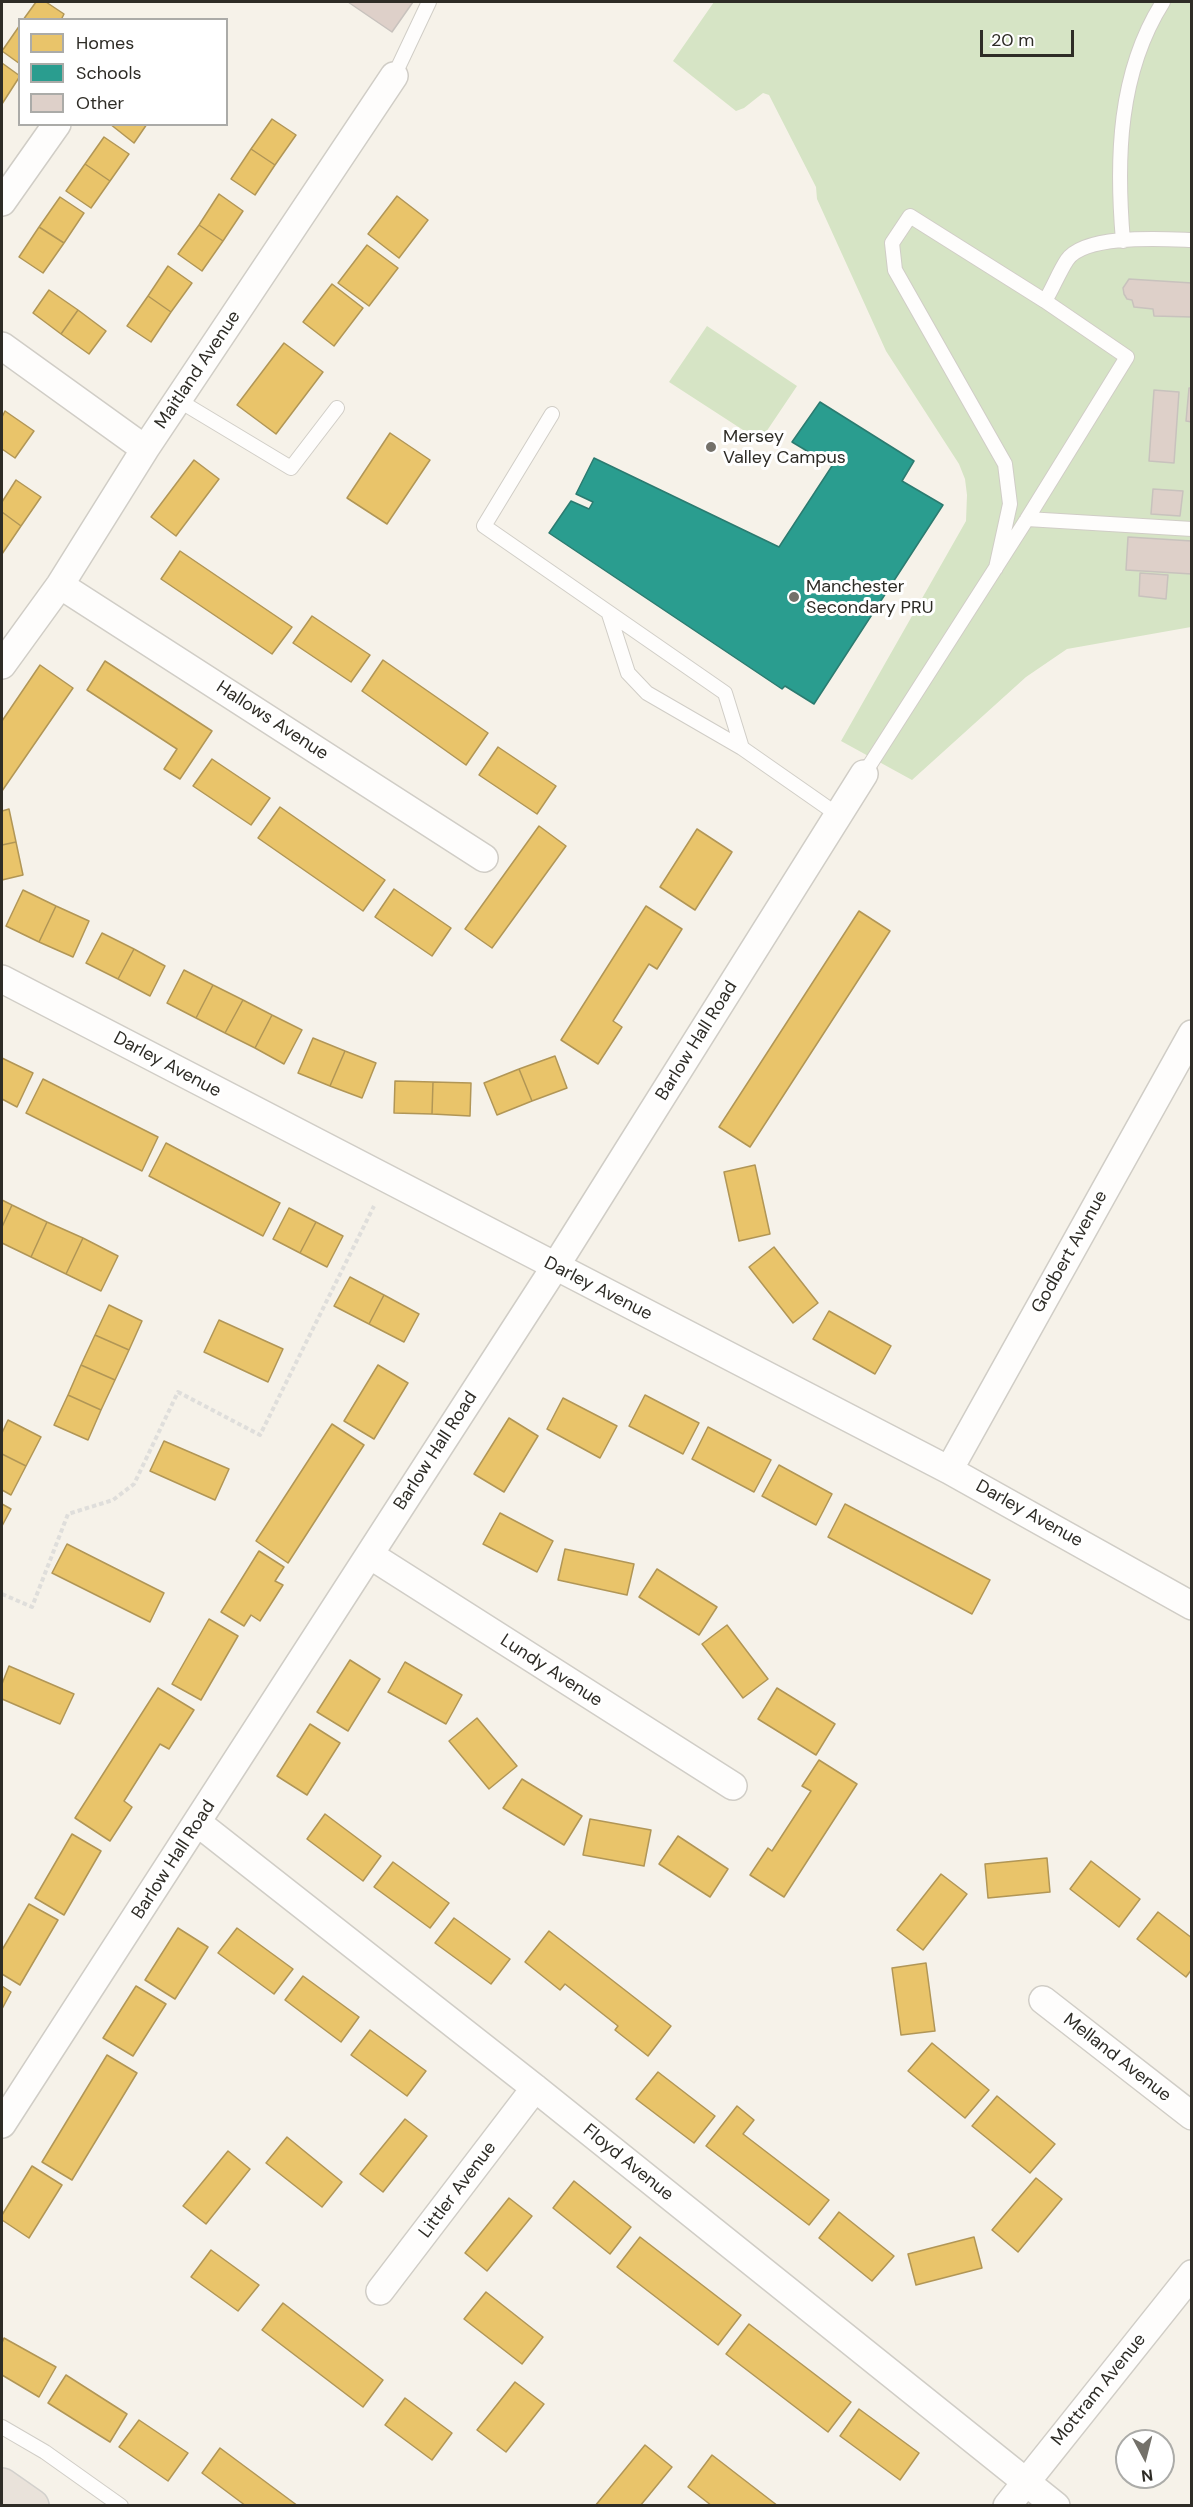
<!DOCTYPE html>
<style>
body{margin:0}
#map{position:relative;width:1193px;height:2507px;overflow:hidden;background:#f6f2e9;font-family:"DM Sans",sans-serif}
canvas{display:block}
.frame{position:absolute;inset:0;border:3px solid #2e2c26;pointer-events:none}
.legend{position:absolute;left:18px;top:18px;width:210px;height:108px;box-sizing:border-box;background:#fff;border:2px solid #ababa8;margin:0;padding:8px 10px;list-style:none;font-size:18px;color:#2e2c26}
.legend li{display:flex;align-items:center;gap:12px;height:30px}
.legend b{width:30px;border:2px solid #ababa8}
.north{position:absolute;left:1115px;top:2429px;width:60px;height:60px;box-sizing:border-box;background:#fff;border:2px solid #ababa8;border-radius:50%;rotate:173deg;font-size:16px;font-weight:700;line-height:24px;text-align:center;color:#2e2c26}
.north::after{content:'';display:block;margin:auto;width:21px;height:27px;background:#74716a;clip-path:polygon(50% 0,100% 100%,50% 72%,0 100%)}
.scale{position:absolute;left:980px;top:30px;width:94px;height:27px;box-sizing:border-box;border:3px solid #2e2c26;border-top:0;padding-left:8px;font-size:18px;line-height:21px;white-space:nowrap;color:#2e2c26;-webkit-text-stroke:4px #fff;paint-order:stroke}
</style>
<div id="map">
<canvas width="1193" height="2507"></canvas>
<div class="frame"></div>
<ul class="legend">
<li><b style="height:16px;background:#e9c46a"></b>Homes</li>
<li><b style="height:16px;background:#2a9d8f"></b>Schools</li>
<li><b style="height:16px;background:#ded0c9"></b>Other</li>
</ul>
<div class="north">N</div>
<div class="scale">20 m</div>
</div>
<script>
const context = document.querySelector('canvas').getContext('2d');
context.lineJoin = 'round';
function paint(path, color) { context.fillStyle = color; context.fill(path, 'evenodd'); }
function trace(path, color, width, dash) { context.strokeStyle = color; context.lineWidth = width; context.lineCap = dash ? 'butt' : 'round'; context.setLineDash(dash || []); context.stroke(path); }
function label(font, color, halo, rows, align = 'center') {
  context.font = font + ' "DM Sans",sans-serif'; context.lineWidth = 6; context.setLineDash([]); context.textBaseline = 'middle'; context.strokeStyle = halo; context.fillStyle = color; for (const [text, x, y, turn = 0] of rows) {
    context.save(); context.translate(x, y); context.rotate((+turn || 0) * Math.PI / 180); context.textAlign = isNaN(turn) ? turn : align; if (halo) context.strokeText(text, 0, 0); context.fillText(text, 0, 0); context.restore();
  }
}
const green = new Path2D(`
 M714 2H1191V627L1067 649 1026 677 912 780 841 741 966 521 967 495 965 479 959 464 886 351 817 199 816 187 769 95 763 93 744 108 736 111 673 61Z
 M707 326 797 386 760 441 669 382Z`);
const homes = new Path2D(`
 M36 2H46L64 14 61 20H23Z
 M20 25V64L2 51Z
 M2 63 20 76 2 104Z
 M272 119 296 135 275 165 251 149Z
 M110 124H147L134 143Z
 M104 137 129 154 110 181 85 164Z
 M251 149 275 165 255 195 231 179Z
 M85 164 110 181 91 208 66 191Z
 M219 194 243 211 223 241 199 225Z
 M397 196 428 220 399 258 368 234Z
 M60 197 84 213 64 243 39 227Z
 M199 225 223 241 202 271 178 254Z
 M39 227 64 243 43 273 19 257Z
 M367 245 398 268 369 306 338 283Z
 M168 266 192 283 171 312 148 296Z
 M332 284 363 308 334 346 303 322Z
 M49 290 78 310 61 334 33 313Z
 M148 296 171 312 151 342 127 326Z
 M78 310 106 331 89 354 61 334Z
 M284 343 323 372 276 434 237 405Z
 M5 411 34 431 15 458 2 449V417Z
 M390 433 430 460 387 524 347 498Z
 M194 460 219 479 176 536 151 517Z
 M16 480 41 497 21 526 2 512V502Z
 M2 512 21 526 2 554Z
 M180 551 292 627 272 654 161 579Z
 M312 616 370 655 351 682 293 643Z
 M383 660 488 733 466 765 362 691Z
 M105 661 212 731 180 779 164 769 177 749 87 690Z
 M40 665 73 688 2 791V721Z
 M498 747 556 786 537 814 479 775Z
 M212 759 270 798 251 825 193 786Z
 M280 807 385 880 363 911 258 838Z
 M9 809 16 842 2 845V811Z
 M539 826 566 846 492 948 465 929Z
 M697 829 732 852 695 910 660 887Z
 M16 842 23 875 2 880V845Z
 M394 889 451 928 432 956 375 917Z
 M23 890 56 906 39 942 6 926Z
 M56 906 89 921 73 957 39 942Z
 M646 906 682 929 657 969 649 964 613 1021 622 1027 598 1064 561 1040Z
 M859 911 890 931 750 1147 719 1127Z
 M102 933 134 949 118 979 86 963Z
 M134 949 165 966 150 996 118 979Z
 M184 970 213 985 196 1018 167 1003Z
 M213 985 243 1000 225 1033 196 1018Z
 M243 1000 272 1015 255 1048 225 1033Z
 M272 1015 302 1030 284 1064 255 1048Z
 M313 1038 345 1051 330 1086 298 1073Z
 M345 1051 376 1063 362 1098 330 1086Z
 M555 1056 567 1088 532 1101 519 1069Z
 M2 1058 33 1073 17 1107 2 1099Z
 M519 1069 532 1101 497 1115 484 1083Z
 M43 1079 158 1137 142 1171 26 1113Z
 M395 1081 433 1082 432 1114 394 1113Z
 M433 1082 471 1083 470 1116 432 1114Z
 M166 1143 280 1203 263 1236 149 1176Z
 M755 1165 770 1234 739 1241 724 1172Z
 M2 1200 12 1205 2 1227Z
 M12 1205 47 1222 31 1257 2 1243V1227Z
 M289 1208 316 1222 300 1253 273 1239Z
 M47 1222 83 1238 66 1274 31 1257Z
 M316 1222 343 1236 327 1267 300 1253Z
 M83 1238 118 1256 101 1291 66 1274Z
 M774 1247 818 1303 793 1323 749 1267Z
 M350 1277 384 1295 369 1324 334 1306Z
 M384 1295 419 1314 404 1342 369 1324Z
 M109 1305 142 1321 129 1350 95 1335Z
 M829 1311 891 1346 875 1374 813 1339Z
 M219 1320 283 1349 268 1382 204 1352Z
 M95 1335 129 1350 115 1380 81 1365Z
 M81 1365 115 1380 101 1410 68 1395Z
 M378 1365 408 1383 374 1439 344 1421Z
 M68 1395 101 1410 88 1440 54 1425Z
 M645 1395 699 1423 683 1454 629 1426Z
 M563 1398 617 1426 600 1458 547 1429Z
 M509 1418 538 1436 504 1492 474 1474Z
 M8 1420 41 1437 26 1466 2 1454V1433Z
 M332 1424 364 1445 288 1563 256 1541Z
 M708 1427 771 1460 754 1492 692 1459Z
 M164 1441 229 1469 215 1500 150 1471Z
 M2 1454 26 1466 11 1495 2 1490Z
 M779 1465 832 1494 816 1525 762 1496Z
 M2 1504 11 1509 2 1526Z
 M845 1504 990 1580 972 1614 828 1537Z
 M500 1513 553 1541 537 1572 483 1544Z
 M67 1544 164 1593 150 1622 52 1573Z
 M565 1549 634 1564 627 1595 558 1580Z
 M259 1551 284 1567 275 1581 283 1585 260 1621 251 1615 244 1626 221 1612Z
 M657 1569 717 1607 699 1635 639 1597Z
 M209 1619 238 1636 201 1700 172 1684Z
 M727 1625 768 1679 743 1698 702 1644Z
 M350 1660 380 1679 348 1731 317 1712Z
 M405 1662 462 1695 446 1724 388 1692Z
 M9 1666 74 1694 60 1724 2 1699V1684Z
 M158 1688 194 1710 169 1749 160 1744 124 1801 132 1807 110 1841 75 1818Z
 M777 1688 835 1724 816 1755 758 1719Z
 M477 1718 517 1766 489 1789 449 1741Z
 M310 1724 340 1743 307 1795 277 1776Z
 M819 1760 857 1784 784 1897 750 1875 768 1848 772 1851 811 1791 802 1786Z
 M522 1779 582 1816 564 1845 503 1808Z
 M325 1814 381 1856 363 1881 307 1839Z
 M590 1819 651 1830 644 1866 583 1855Z
 M72 1834 101 1851 64 1915 35 1898Z
 M678 1836 728 1869 710 1897 659 1864Z
 M1047 1858 1050 1892 988 1898 985 1864Z
 M1091 1861 1140 1899 1119 1927 1070 1889Z
 M393 1862 449 1903 430 1928 374 1887Z
 M941 1874 967 1894 923 1950 897 1930Z
 M29 1904 58 1920 20 1985 2 1974V1950Z
 M1158 1912 1192 1938V1969L1186 1977 1137 1939Z
 M454 1918 510 1959 491 1984 435 1943Z
 M178 1928 208 1947 175 1999 145 1980Z
 M237 1928 293 1969 274 1994 218 1953Z
 M549 1931 671 2026 648 2056 615 2030 618 2026 565 1984 560 1990 525 1962Z
 M926 1963 935 2031 901 2035 892 1968Z
 M303 1976 359 2017 341 2042 285 2000Z
 M2 1986 11 1992 2 2009Z
 M136 1986 166 2004 133 2056 103 2038Z
 M370 2030 426 2071 407 2096 351 2055Z
 M932 2043 989 2090 965 2118 908 2071Z
 M107 2055 137 2073 72 2180 42 2162Z
 M658 2072 715 2116 694 2143 636 2099Z
 M997 2096 1055 2144 1030 2173 972 2126Z
 M737 2106 754 2120 743 2134 829 2200 809 2225 706 2146Z
 M405 2119 427 2136 383 2192 360 2174Z
 M287 2137 342 2182 322 2207 266 2163Z
 M228 2151 250 2169 206 2224 183 2206Z
 M32 2166 62 2185 29 2238 2 2220V2215Z
 M1036 2178 1062 2199 1018 2252 992 2230Z
 M574 2181 631 2227 610 2254 553 2208Z
 M509 2198 532 2216 487 2271 465 2253Z
 M839 2212 894 2256 872 2281 819 2238Z
 M640 2237 741 2315 718 2345 617 2267Z
 M974 2237 982 2268 916 2285 908 2254Z
 M211 2250 259 2285 238 2311 191 2277Z
 M486 2292 543 2337 522 2364 464 2319Z
 M283 2303 383 2380 363 2407 262 2330Z
 M749 2324 851 2402 828 2432 726 2354Z
 M4 2338 56 2367 39 2397 2 2375V2343Z
 M66 2375 127 2414 110 2442 48 2403Z
 M515 2382 544 2404 506 2452 477 2430Z
 M405 2398 452 2433 432 2460 385 2425Z
 M859 2409 919 2453 900 2480 840 2436Z
 M139 2420 188 2453 168 2481 119 2447Z
 M645 2445 672 2467 640 2506H595Z
 M220 2448 298 2506H246L202 2473Z
 M712 2455 778 2506H712L688 2487Z`);
const schools = new Path2D(`
 M820 402 914 461 902 481 943 505 814 704 785 686 782 689 549 533 571 501 589 509 593 502 576 494 594 458 779 547 832 466 792 442Z`);
const building = new Path2D(`
 M348 2H413L392 32Z
 M1129 279 1192 283V317L1154 316 1153 309 1134 307 1132 300 1127 299 1124 294 1123 288Z
 M1189 388H1192V422L1186 421Z
 M1154 390 1179 392 1174 463 1149 461Z
 M1153 489 1183 491 1180 516 1151 514Z
 M1128 537 1192 541V574L1126 570Z
 M1140 573 1168 575 1166 599 1139 596Z`);
const path = new Path2D(`
 M2 1594 32 1607 68 1514 113 1500 134 1484 178 1392 260 1435 374 1206`);
const lane = new Path2D(`
 M394 76 429 2
 M1123 241C1116 159 1118 73 1163 2
 M1045 301C1053 288 1059 272 1067 260 1085 234 1162 239 1192 240
 M178 400 291 468 337 408
 M552 414 484 526 725 693 742 748 838 815
 M1027 519 1192 529
 M609 614 628 673 647 693 742 748
 M864 774 1027 519 1127 357 1045 301 910 216 892 243 895 270 1005 464 1010 504 996 568
 M2 2427 45 2452 121 2506`);
const street = new Path2D(`
 M2 202 57 124
 M2 346 145 449
 M60 585 484 858
 M2 665 60 585 145 449 394 76
 M2 979 949 1470 1192 1606
 M949 1470 1192 1034
 M370 1555 733 1786
 M198 1823 535 2088 1056 2506
 M1043 2000 1192 2116
 M2 2124 555 1267 864 774
 M380 2291 535 2088
 M1007 2506 1192 2274`);
const primary = new Path2D(`
 M2 2485 32 2506`);
const markers = [
 [711,447,6,"#74716a"],
 [794,597,6,"#74716a"]
];
const streetNames = [
 ["Maitland Avenue",198,370,-56],
 ["Hallows Avenue",272,721,33],
 ["Barlow Hall Road",697,1041,-58],
 ["Darley Avenue",167,1065,28],
 ["Godbert Avenue",1070,1252,-61],
 ["Darley Avenue",598,1289,27],
 ["Barlow Hall Road",436,1451,-57],
 ["Darley Avenue",1029,1514,29],
 ["Lundy Avenue",551,1671,33],
 ["Barlow Hall Road",174,1860,-57],
 ["Melland Avenue",1117,2058,38],
 ["Floyd Avenue",628,2163,39],
 ["Littler Avenue",458,2190,-53],
 ["Mottram Avenue",1099,2390,-51]
];
const poiNames = [
 ["Mersey",723,437],
 ["Valley Campus",723,458],
 ["Manchester",806,587],
 ["Secondary PRU",806,608]
];
paint(green, '#d6e4c5');
paint(homes, '#e9c46a');
trace(homes, '#b19656', 1.5);
paint(schools, '#2a9d8f');
trace(schools, '#2b7b70', 1.5);
paint(building, '#ded0c9');
trace(building, '#c8c2bd', 1.5);
trace(lane, '#d0cdc6', 16);
trace(street, '#d0cdc6', 30);
trace(primary, '#d2d0cc', 36);
trace(path, '#dfdedb', 4, [4.5, 3]);
trace(lane, '#fefdfc', 14);
trace(street, '#fefdfc', 27);
trace(primary, '#e9e2da', 33);
for (const [x, y, r, color] of markers) { const dot = new Path2D(); dot.arc(x, y, r, 0, 2 * Math.PI); context.fillStyle = color; context.fill(dot); trace(dot, '#fff', 2); }
label('18px', '#2e2c26', '#fff', streetNames);
label('18px', '#2e2c26', '#fff', poiNames, 'left');
</script>
